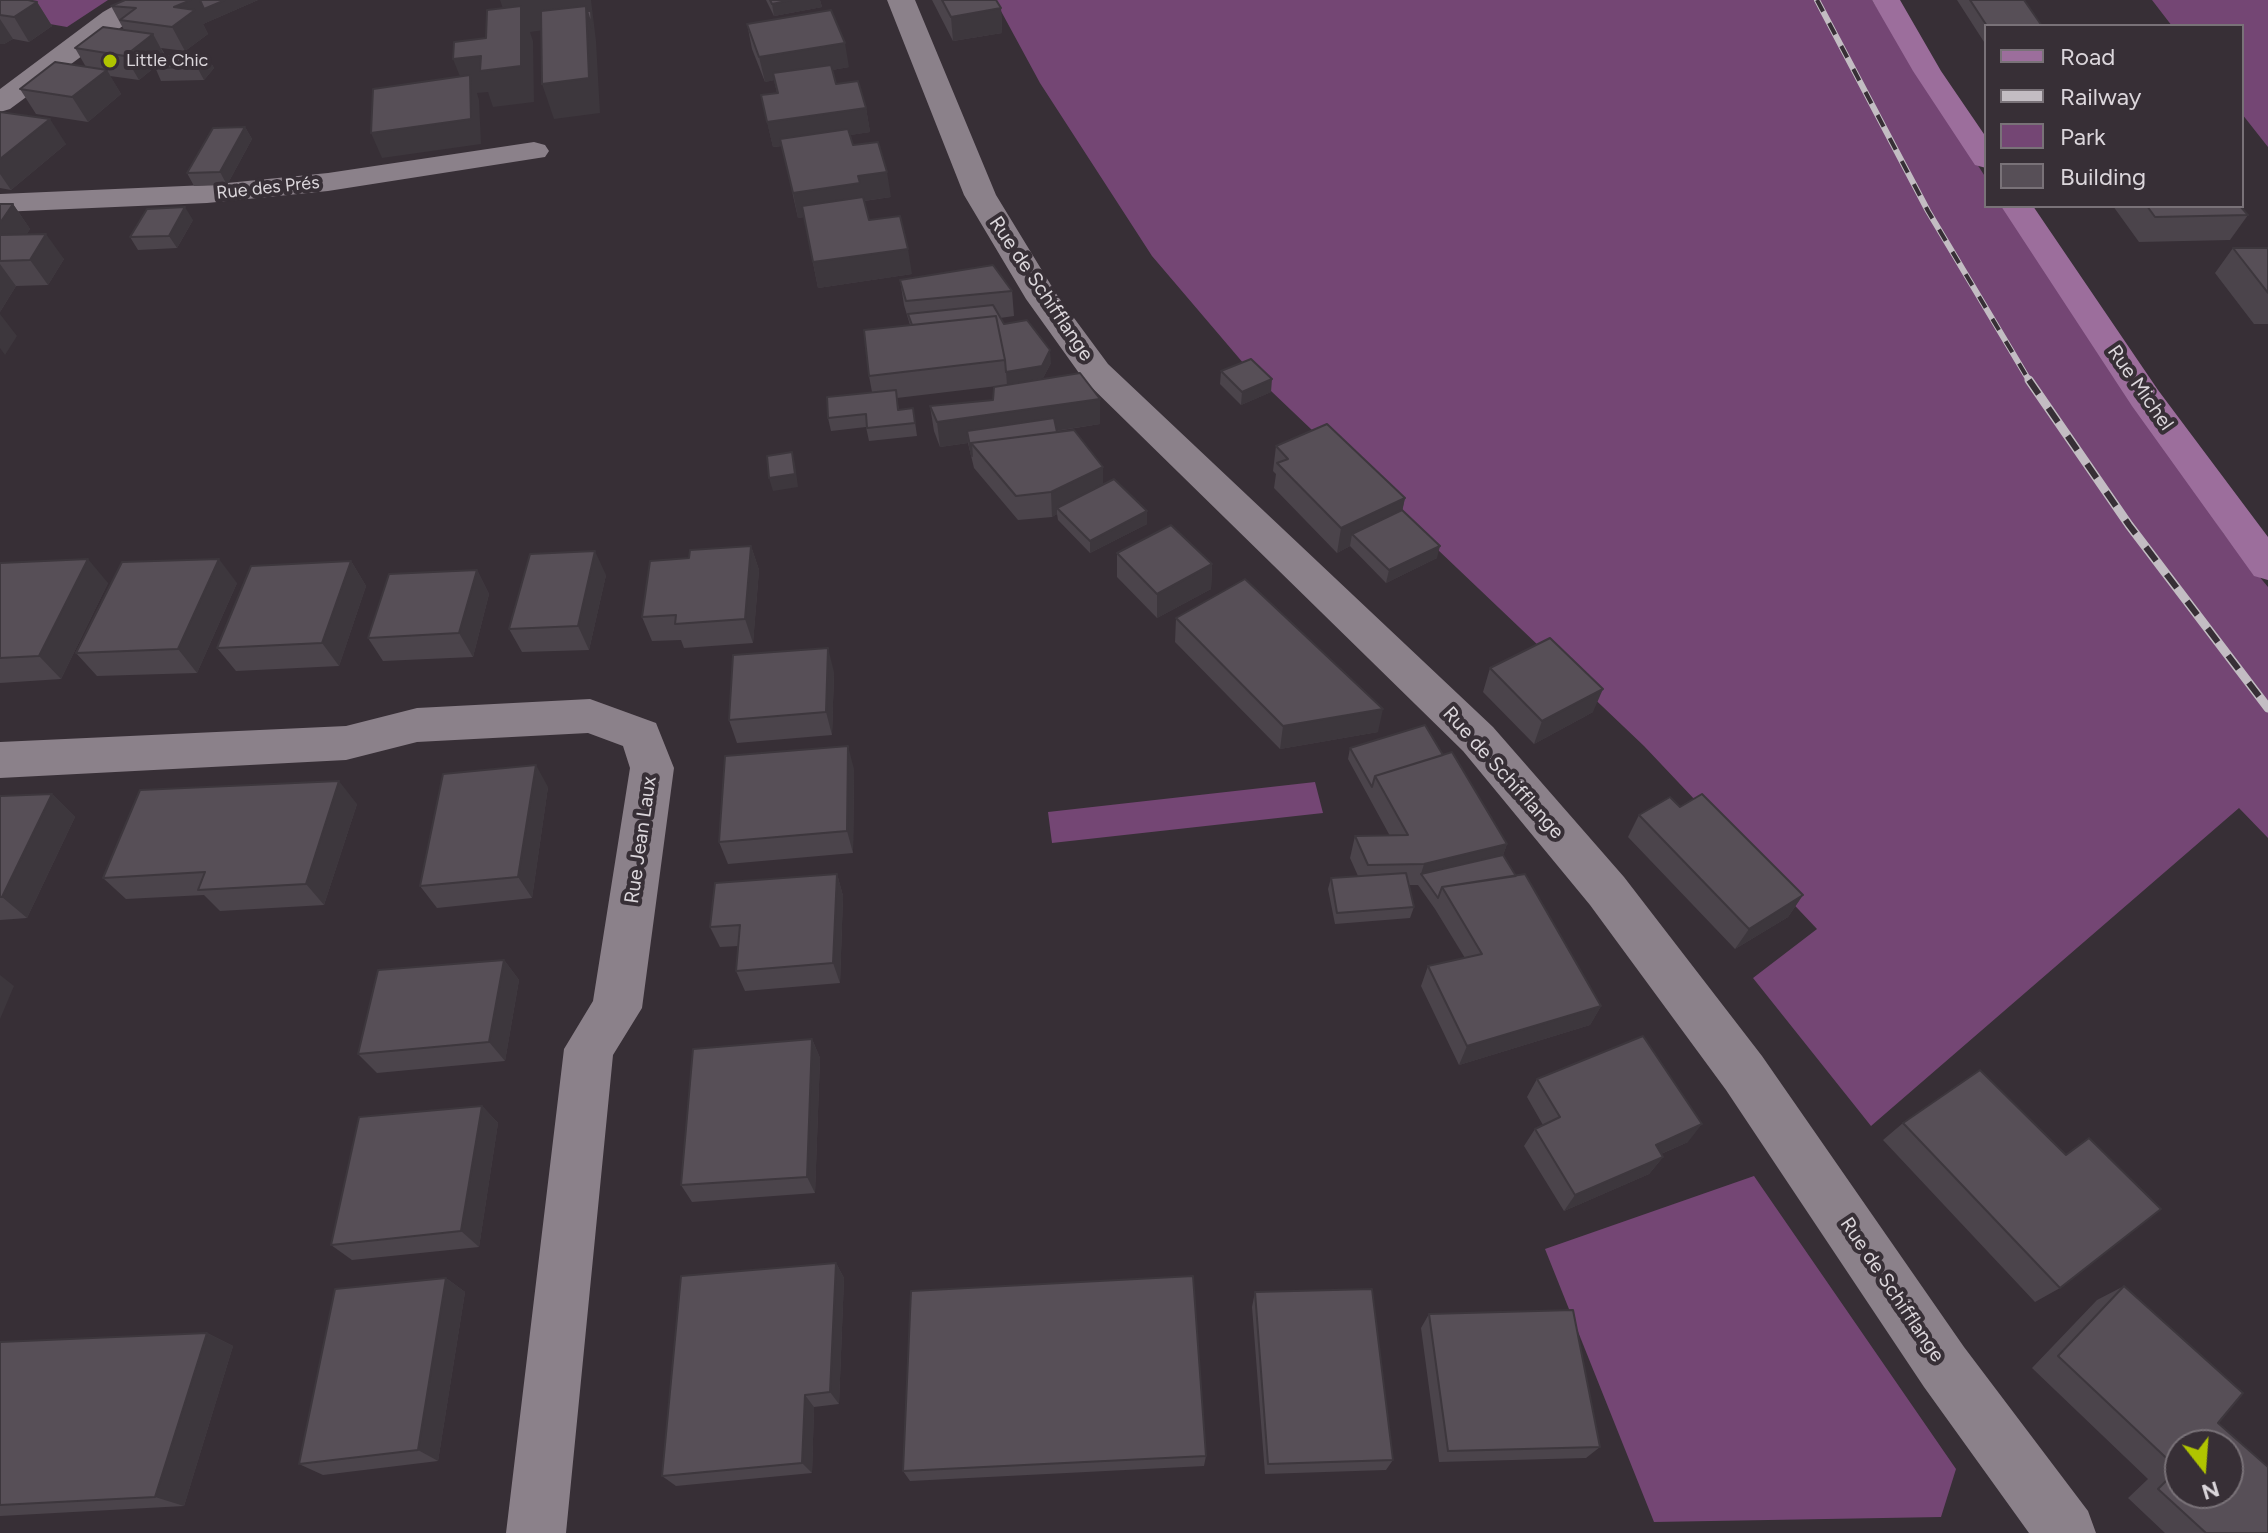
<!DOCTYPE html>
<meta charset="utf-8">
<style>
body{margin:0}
#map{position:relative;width:2268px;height:1533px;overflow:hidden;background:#372f36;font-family:Figtree,sans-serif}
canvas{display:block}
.legend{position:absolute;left:1984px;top:24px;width:260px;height:184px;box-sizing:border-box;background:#372f36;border:2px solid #797278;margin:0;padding:10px 14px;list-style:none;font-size:24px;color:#dbd6db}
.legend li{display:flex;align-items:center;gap:16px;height:40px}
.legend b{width:40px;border:2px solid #797278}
.north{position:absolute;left:2164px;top:1429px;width:80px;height:80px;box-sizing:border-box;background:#372f36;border:2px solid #797278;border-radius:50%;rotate:163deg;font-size:22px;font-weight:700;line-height:32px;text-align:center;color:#dbd6db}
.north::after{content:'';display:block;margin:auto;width:28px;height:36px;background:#b0c500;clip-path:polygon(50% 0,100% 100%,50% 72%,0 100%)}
</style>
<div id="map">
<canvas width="2268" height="1533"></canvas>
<ul class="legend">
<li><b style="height:10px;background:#9c6e9c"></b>Road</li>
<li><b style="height:10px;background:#c3bdc3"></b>Railway</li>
<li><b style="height:22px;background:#744674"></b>Park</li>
<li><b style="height:22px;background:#574f57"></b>Building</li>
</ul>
<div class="north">N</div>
</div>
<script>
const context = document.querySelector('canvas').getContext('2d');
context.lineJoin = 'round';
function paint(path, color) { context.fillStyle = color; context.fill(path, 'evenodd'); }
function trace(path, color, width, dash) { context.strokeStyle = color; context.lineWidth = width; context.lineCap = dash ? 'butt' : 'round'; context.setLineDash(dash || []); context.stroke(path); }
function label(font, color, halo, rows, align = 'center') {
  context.font = font + ' Figtree,sans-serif'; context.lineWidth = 8; context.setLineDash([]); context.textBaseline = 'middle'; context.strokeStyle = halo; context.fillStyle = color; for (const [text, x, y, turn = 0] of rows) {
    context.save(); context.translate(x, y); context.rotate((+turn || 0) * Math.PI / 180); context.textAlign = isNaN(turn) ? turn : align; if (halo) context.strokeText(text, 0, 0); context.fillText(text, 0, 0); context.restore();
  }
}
const green = new Path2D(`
 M0 0H108L67 27 4 16Z
 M995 0H1872L1986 178V206H2004L2224 534 2268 587V838L2239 808 1871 1126 1753 978 1817 929 1644 746 1250 371 1152 256 1040 83Z
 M2152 0H2268V147L2242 114V26H2172Z
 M1315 782 1323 813 1052 843 1048 812Z
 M1754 1176 1956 1469 1941 1517 1654 1522 1545 1249Z`);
const minor = new Path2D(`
 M124 0H158L10 109 0 112V89L103 12Z
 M887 0H915L996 195 1057 295 1108 364 1493 727 1624 877 1762 1056 1964 1347 2088 1511 2096 1533H2029L1924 1387 1726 1090 1590 905 1463 751 1084 380 1026 299 964 195Z
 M534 142 545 145 549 151 545 157 328 191 207 203 0 212V194L207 185 328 173Z
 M590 699 656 723 674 768 642 1008 613 1055 566 1533H506L564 1049 593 1001 630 768 623 746 588 733 417 742 346 760 0 778V742L346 726 417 708Z`);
const major = new Path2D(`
 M1872 0H1900L1941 71 1986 137V168L1975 165 1971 159 1913 71Z
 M2001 206H2033L2158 390 2268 537V580L2254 576 2132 406Z`);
const railFar1 = new Path2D(`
 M1817 0 1928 211 2030 382`);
const rail = new Path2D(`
 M2029 380 2129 525 2268 708`);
const wall = new Path2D(`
 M0 0 37 2 52 26 29 42 13 39 4 44H0Z
 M125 0H258L203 24 208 34 185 51 161 48 166 56H207L214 68 204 80 161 81 155 67 139 80 110 76 121 94 88 122 36 114 20 89 86 67 75 48 124 30 111 6Z
 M766 0H820L822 7 774 16Z
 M932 0H996L1001 8 1002 33 953 41Z
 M1957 0H2024L2042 26H1986V45Z
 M747 24 849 67 832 70 836 84 866 108 870 132 850 135 853 145 891 197 864 201 869 220 912 274 818 288 804 217 798 218 782 146 773 147 761 95 777 93 774 80 765 82 752 49Z
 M0 112 66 144 11 190 0 188Z
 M245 127 252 139 227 185 194 186 187 173Z
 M13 204 30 229 26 235 64 259 48 285 16 286 0 312V223Z
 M2113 206H2240L2248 215 2230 240 2139 242Z
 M193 220 177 248 138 250 130 237Z
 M2233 248H2268V324H2254L2215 273Z
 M900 280 1012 291 1014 316 1000 318 1004 324 1051 363 1043 378 1021 383 1100 424 1057 431 1103 467V485L1147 524 1090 553 1058 520 1057 514 1052 517 1018 520 974 468 968 443 940 447 934 431 930 406 993 400 997 386 897 398 899 410 913 408 917 436 869 441 866 427 831 431 828 418 872 392 869 376 910 325 904 305Z
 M1221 371 1271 392 1241 405 1220 384Z
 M1276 446 1405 498 1402 510 1437 558 1386 583 1350 546 1337 553 1274 488 1276 474 1273 471Z
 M751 546 759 570 753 643 684 648 681 640 652 641 642 617 689 558Z
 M1117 553 1212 564 1211 589 1157 618 1117 577Z
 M351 561 366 586 339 666 236 671 217 648Z
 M0 563 108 583 61 679 0 683Z
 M477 570 489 594 473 657 383 661 368 638Z
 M606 575 589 650 522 652 509 629Z
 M237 583 197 673 97 676 76 653Z
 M1176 618 1378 732 1280 749 1175 642Z
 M1490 668 1593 712 1534 744 1483 692Z
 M834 672 832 735 737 743 729 720Z
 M1350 748 1443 755 1507 844 1503 855 1601 1006 1590 1025 1459 1065 1421 986 1428 966 1465 958 1435 909 1418 885H1409L1414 907 1410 918 1335 924 1328 889 1331 878 1358 876 1350 858 1355 836H1390L1348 759Z
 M854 769 853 853 728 864 719 842Z
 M548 787 532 898 437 908 420 886Z
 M52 794 75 817 27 918 0 920V796Z
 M357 804 324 905 220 911 204 895 126 899 103 878Z
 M1639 815 1803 895 1788 917 1735 949 1628 837Z
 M837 874 843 896 840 983 745 991 736 971 738 946 720 947 710 927Z
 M504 960 519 980 505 1061 377 1073 358 1054Z
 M812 1039 820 1058 815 1193 692 1202 681 1185Z
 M1537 1079 1688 1142 1661 1154 1663 1157 1649 1174 1564 1211 1524 1146 1535 1129 1543 1125 1527 1097Z
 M482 1106 498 1123 479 1247 352 1260 331 1245Z
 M1903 1123 2060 1288 2035 1302 1883 1140Z
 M836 1263 844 1278 839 1404 814 1407 812 1473 676 1486 662 1476Z
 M446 1278 465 1292 438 1461 323 1475 299 1464Z
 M2124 1286 2218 1423 2268 1533H2165L2128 1498 2148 1479 2032 1368 2097 1300Z
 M1255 1292 1393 1460 1386 1470 1265 1474 1252 1307Z
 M1429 1314 1600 1447 1586 1458 1439 1462 1421 1328Z
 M207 1333 233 1346 184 1506 0 1516V1342Z
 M1206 1456 1204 1466 910 1481 903 1471Z`);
const shadedWall = new Path2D(`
 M191 0H258L203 24 208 34 185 51 172 27 174 7Z
 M500 0H591L596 41 600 113 554 119 542 84 586 24 530 32 533 41 534 102 493 107 488 92 477 93 479 100 481 144 382 158 371 133 467 94 453 59 512 35Z
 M791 0H820L822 7 774 16 772 4Z
 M37 2 52 26 29 42 14 17Z
 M1001 8 1002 33 953 41 951 17Z
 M0 19 13 39 4 44H0Z
 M153 34 166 58 139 80 125 56Z
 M845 43 849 67 765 82 759 57Z
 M207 56 214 68 204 80 197 67Z
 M107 70 121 94 88 122 72 97Z
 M866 108 870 132 773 147 767 122Z
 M50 119 66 144 11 190 0 174V159Z
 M245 127 252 139 227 185 220 172Z
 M887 172 891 197 863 201 864 208 798 218 793 193 858 176Z
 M13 204 30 229 10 261 0 247V223Z
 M185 207 193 220 177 248 169 236Z
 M46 234 64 259 48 285 30 260Z
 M908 249 912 274 818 288 813 262Z
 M0 264 16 286 0 312Z
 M0 314 17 336 5 355 0 348Z
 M1050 350 1051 363 1043 378 1007 385 1006 372Z
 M1272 379 1271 392 1241 405 1242 392Z
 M1100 399V424L1054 431H967L968 443 940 447 937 422Z
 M792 452 795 464 798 487 773 491 769 478Z
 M1103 467V492L1057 508V514L1052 517 1051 492Z
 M1405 498 1400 522 1352 534 1350 546 1337 553 1341 528Z
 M1147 511V524L1090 553V541Z
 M751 546 759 570 753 643 745 619Z
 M1440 546 1437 558 1386 583 1389 570Z
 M595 551 606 575 589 650 578 626Z
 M88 559 108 583 61 679 39 656Z
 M219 559 237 583 197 673 178 649Z
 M351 561 366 586 339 666 322 643Z
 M1212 564 1211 589 1157 618V594Z
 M477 570 489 594 473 657 459 633Z
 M828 648 834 672 832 735 826 712Z
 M1603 689 1593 712 1534 744 1542 721Z
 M1383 709 1378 732 1280 749 1283 726Z
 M848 746 854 769 853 853 847 831Z
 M536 765 548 787 532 898 518 877Z
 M339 781 357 804 324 905 306 884Z
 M52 794 75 817 27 918 2 897Z
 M1507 844 1499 866 1421 874 1424 864Z
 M837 874 843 896 840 983 833 963Z
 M1803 895 1788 917 1735 949 1749 929Z
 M504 960 519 980 505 1061 489 1042Z
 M0 975 14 986 0 1019Z
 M1601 1006 1590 1025 1459 1065 1467 1046Z
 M812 1039 820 1058 815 1193 807 1177Z
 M482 1106 498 1123 479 1247 461 1231Z
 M1702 1124 1688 1142 1642 1162 1656 1145Z
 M1663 1157 1649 1174 1564 1211 1575 1195Z
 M836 1263 844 1278 839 1404 830 1392Z
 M446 1278 465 1292 438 1461 418 1450Z
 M207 1333 233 1346 184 1506 155 1497Z
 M805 1395 814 1407 812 1473 802 1463Z`);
const building = new Path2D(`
 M0 0H28L37 2 14 17 0 15Z
 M125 0H191L174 7 195 10 172 27 120 20 136 8 111 6Z
 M200 0H225L204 9Z
 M770 0H791L772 4Z
 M942 0H996L1001 8 951 17Z
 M1970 0H2024L2042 26H1987Z
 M521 6V66L480 71 481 56 453 59 454 42 486 38 487 10Z
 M586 6 589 78 542 84 541 11Z
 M831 10 845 43 759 57 747 24Z
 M587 11H591L592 28Z
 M103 27 153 34 125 56 75 48Z
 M163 56H207L197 67 154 68Z
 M55 62 107 70 72 97 20 89Z
 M831 65 836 84 858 81 866 108 767 122 761 95 778 93 773 73Z
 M470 75 471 119 371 133 373 89Z
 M0 112 50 119 0 159Z
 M245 127 220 172 187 173 213 128Z
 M848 129 853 145 878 142 887 172 858 176 860 183 793 193 780 139Z
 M863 197 869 220 900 216 908 249 813 262 802 206Z
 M0 204H13L0 223Z
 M2147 206H2240L2248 215 2155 217Z
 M185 207 169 236 130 237 147 209Z
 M46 234 30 260 0 261V235Z
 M2233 248H2268V293Z
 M993 265 1012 291 906 301 900 280Z
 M993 305 1004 324 1027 320 1050 350 1042 366 1006 372 1005 360 996 316 912 325 908 314Z
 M996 316 1005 360 869 376 864 330Z
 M1251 359 1272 379 1242 392 1221 371Z
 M1080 373 1100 399 937 422 930 406 993 400 994 387Z
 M896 390 898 410 913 408 915 423 867 428 866 414 828 418 827 397Z
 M1054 418 1057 432 971 443 972 456 967 431Z
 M1327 424 1405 498 1341 528 1277 463 1288 459 1276 446Z
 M1074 430 1103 467 1051 492 1016 496 971 443Z
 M792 452 795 474 769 478 767 456Z
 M1114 479 1147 511 1090 541 1057 508Z
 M1402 510 1440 546 1389 570 1352 534Z
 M1171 525 1212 564 1157 594 1117 553Z
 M751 546 745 619 675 624 676 615 642 617 650 561 689 558 690 550Z
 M595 551 578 626 509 629 530 554Z
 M88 559 39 656 0 658V563Z
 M219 559 178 649 76 653 122 562Z
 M351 561 322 643 217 648 251 566Z
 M477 570 459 633 368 638 389 574Z
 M1245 579 1383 709 1283 726 1176 618Z
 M1550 638 1603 689 1542 721 1490 668Z
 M828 648 826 712 729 720 733 655Z
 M1425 725 1443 755 1375 776 1372 787 1350 748Z
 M848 746 847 831 719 842 725 756Z
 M1452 752 1507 844 1424 864 1368 865 1355 836 1408 835 1375 776Z
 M536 765 518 877 420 886 443 774Z
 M339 781 306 884 198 890 205 872 103 878 140 790Z
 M52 794 2 897H0V796Z
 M1702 794 1803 895 1749 929 1639 815 1670 797 1680 807Z
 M1503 855 1516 876 1442 887 1438 898 1421 874Z
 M1406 873 1414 907 1337 913 1331 878Z
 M837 874 833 963 736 971 740 925 710 927 715 883Z
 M1525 874 1601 1006 1467 1046 1428 966 1482 954 1442 887Z
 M504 960 489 1042 358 1054 378 970Z
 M1643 1036 1702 1124 1656 1145 1663 1157 1575 1195 1535 1129 1560 1117 1537 1079Z
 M812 1039 807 1177 681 1185 693 1049Z
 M1980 1070 2066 1155 2089 1138 2161 1209 2060 1288 1903 1123Z
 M482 1106 461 1231 331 1245 359 1117Z
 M836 1263 830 1392 805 1395 802 1463 662 1476 681 1276Z
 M1193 1276 1206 1456 903 1471 911 1291Z
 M446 1278 418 1450 299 1464 335 1289Z
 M2124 1286 2243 1393 2218 1423 2268 1467V1533H2206L2158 1489 2178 1469 2058 1356ZM2180 1445H2228V1493H2180Z
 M1372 1289 1393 1460 1268 1464 1255 1292Z
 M1573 1310 1600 1447 1448 1451 1429 1314Z
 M207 1333 155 1497 0 1505V1342Z`);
const markers = [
 [110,61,8,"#b0c500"]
];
const farPoinames = [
 ["Little Chic",126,61]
];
const farStreetnames = [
 ["Rue des Prés",268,188,-6]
];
const streetNames = [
 ["Rue de Schifflange",1041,289,56],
 ["Rue Michel",2140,388,55],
 ["Rue de Schifflange",1503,773,48],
 ["Rue Jean Laux",641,840,-82],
 ["Rue de Schifflange",1892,1290,56]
];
paint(green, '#744674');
paint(minor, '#8b818a');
paint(major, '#9c6e9c');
trace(railFar1, '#c3bdc3', 6);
trace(rail, '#c3bdc3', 9);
trace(railFar1, '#372f36', 4, [13]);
trace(rail, '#372f36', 6, [17]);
paint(wall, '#4b444b');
paint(shadedWall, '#3d373d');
paint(building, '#574f57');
trace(building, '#3d373d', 2);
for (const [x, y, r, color] of markers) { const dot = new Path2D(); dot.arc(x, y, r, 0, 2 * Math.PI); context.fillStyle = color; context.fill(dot); trace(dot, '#372f36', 3); }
label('18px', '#dbd6db', '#372f36', farPoinames, 'left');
label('18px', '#dbd6db', '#372f36', farStreetnames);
label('20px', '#dbd6db', '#372f36', streetNames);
</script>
